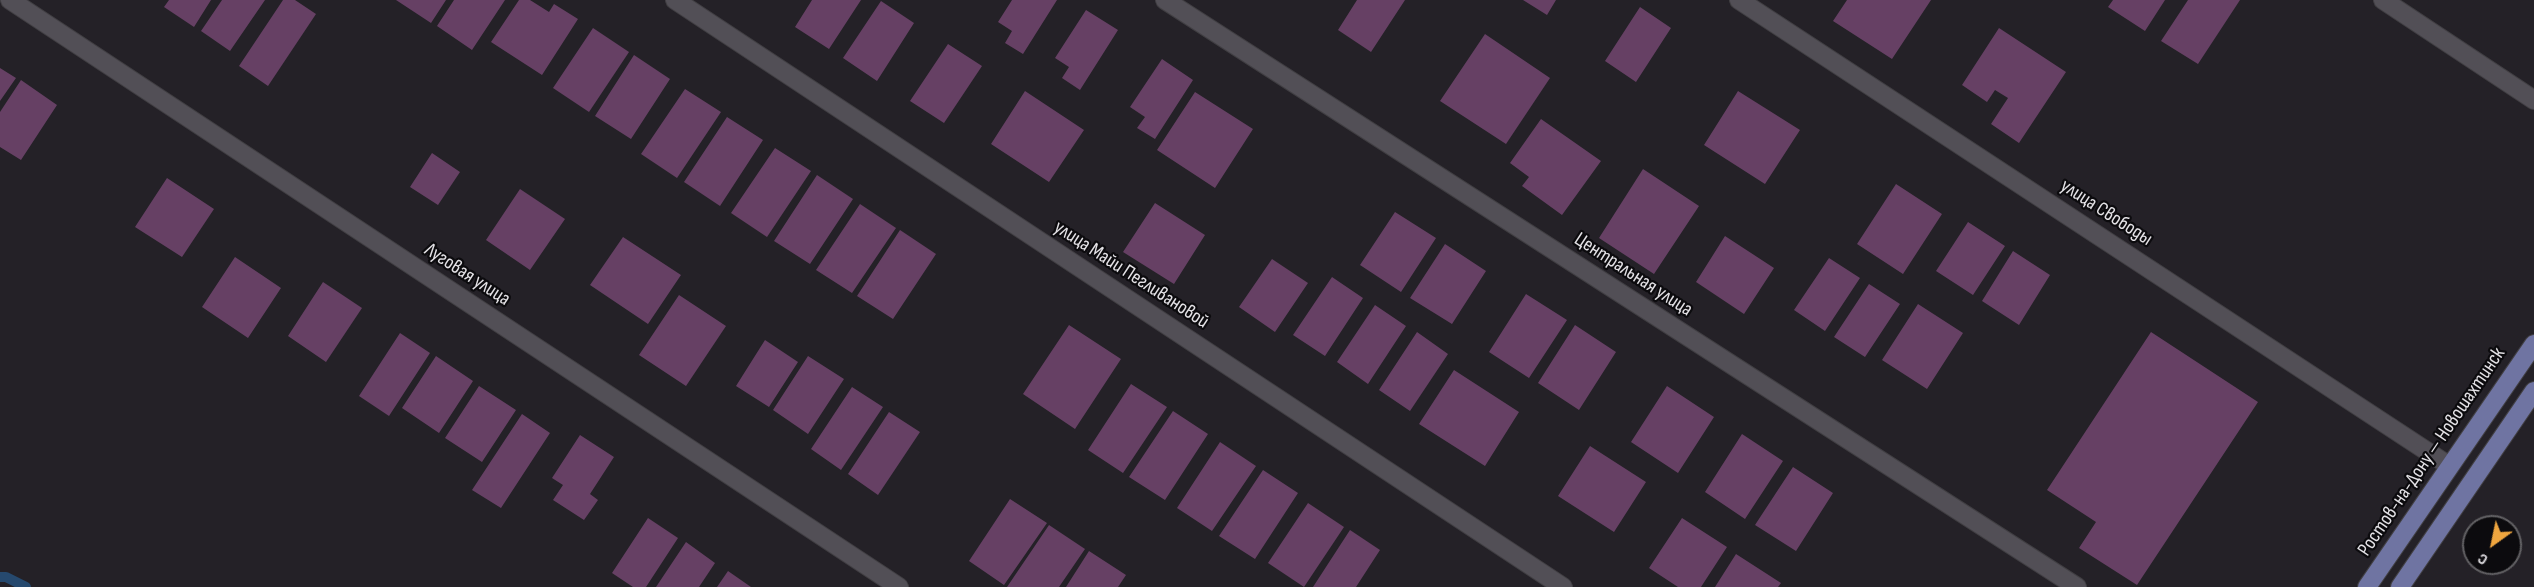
<!DOCTYPE html>
<meta charset="utf-8">
<style>
body{margin:0}
#map{position:relative;width:2534px;height:587px;overflow:hidden;background:#242127;font-family:"Sofia Sans Condensed",sans-serif}
canvas{display:block}
.north{position:absolute;left:2462px;top:515px;width:60px;height:60px;box-sizing:border-box;background:#0c0b0e;border:2px solid #626164;border-radius:50%;rotate:213deg;font-size:16px;font-weight:700;line-height:24px;text-align:center;color:#e4e2e6}
.north::after{content:'';display:block;margin:auto;width:21px;height:27px;background:#f0a63f;clip-path:polygon(50% 0,100% 100%,50% 72%,0 100%)}
</style>
<div id="map">
<canvas width="2534" height="587"></canvas>
<div class="north">С</div>
</div>
<script>
const context = document.querySelector('canvas').getContext('2d');
context.lineJoin = 'round';
function trace(path, color, width, dash) { context.strokeStyle = color; context.lineWidth = width; context.lineCap = dash ? 'butt' : 'round'; context.setLineDash(dash || []); context.stroke(path); }
function paint(path, color) { context.fillStyle = color; context.fill(path, 'evenodd'); }
function label(font, color, halo, rows, align = 'center') {
  context.font = font + ' "Sofia Sans Condensed",sans-serif'; context.lineWidth = 4.5; context.setLineDash([]); context.textBaseline = 'middle'; context.strokeStyle = halo; context.fillStyle = color; for (const [text, x, y, turn = 0] of rows) {
    context.save(); context.translate(x, y); context.rotate((+turn || 0) * Math.PI / 180); context.textAlign = isNaN(turn) ? turn : align; if (halo) context.strokeText(text, 0, 0); context.fillText(text, 0, 0); context.restore();
  }
}
const stream = new Path2D(`
 M0 577H6L26 587`);
const building = new Path2D(`
 M169 0H211L194 27 164 7Z
 M222 0H265L230 51 201 31Z
 M283 0H295L316 14 268 86 239 66Z
 M396 0H446L431 23Z
 M454 0H505L472 50 437 26Z
 M519 0H530L549 12 554 4 578 19 542 75 491 42Z
 M812 0H861L829 49 795 27Z
 M1012 0H1057L1023 54 1005 43 1012 31 998 22Z
 M1357 0H1405L1371 52 1338 30Z
 M1523 0H1556L1547 15Z
 M1847 0H1931L1892 59 1833 21Z
 M2113 0H2165L2145 31 2108 7Z
 M2188 0H2240L2198 64 2161 41Z
 M881 1 914 23 877 81 843 58Z
 M1640 7 1671 28 1636 82 1605 61Z
 M1086 10 1118 30 1080 90 1062 78 1069 67 1055 58Z
 M593 28 629 52 589 112 553 88Z
 M1999 28 2066 72 2019 143 1991 124 2008 98 1995 90 1987 102 1962 85Z
 M1485 34 1550 78 1506 144 1440 101Z
 M948 44 982 66 944 123 910 101Z
 M634 55 670 79 631 139 595 116Z
 M1162 59 1193 80 1155 139 1137 128 1145 117 1130 107Z
 M0 68 16 78 0 101Z
 M21 80 57 105 21 160 0 147V112Z
 M685 89 721 112 677 178 641 154Z
 M1025 91 1084 130 1049 182 991 144Z
 M1738 91 1800 130 1765 184 1704 145Z
 M1195 92 1253 129 1215 188 1157 150Z
 M727 117 763 140 720 206 684 182Z
 M1541 119 1601 161 1562 215 1522 186 1529 177 1510 163Z
 M775 148 811 171 767 237 731 213Z
 M432 153 460 172 438 205 410 187Z
 M1643 169 1699 206 1654 274 1599 238Z
 M817 175 853 199 810 264 774 241Z
 M167 178 214 209 182 257 135 227Z
 M1896 184 1942 214 1903 274 1857 244Z
 M520 189 565 219 530 270 486 240Z
 M1155 203 1205 235 1174 284 1123 252Z
 M860 204 896 228 852 293 816 270Z
 M1395 212 1436 238 1401 292 1360 265Z
 M1968 222 2005 246 1973 295 1936 271Z
 M900 230 936 254 893 319 857 296Z
 M1725 236 1774 268 1744 314 1696 282Z
 M623 237 681 275 648 324 590 285Z
 M1445 244 1486 271 1452 324 1410 298Z
 M2013 251 2050 275 2019 325 1982 301Z
 M235 257 281 288 248 338 202 307Z
 M1829 258 1860 278 1825 331 1794 310Z
 M1272 259 1308 283 1275 332 1239 307Z
 M1332 277 1363 298 1325 356 1293 335Z
 M323 282 362 308 326 362 288 336Z
 M1869 284 1900 304 1865 357 1834 337Z
 M1526 294 1567 320 1529 378 1489 352Z
 M679 295 726 326 686 386 639 355Z
 M1918 304 1963 333 1927 389 1882 360Z
 M1375 305 1406 326 1368 384 1337 362Z
 M1069 325 1121 359 1075 429 1023 394Z
 M1575 325 1616 352 1579 410 1538 383Z
 M1417 332 1448 354 1410 411 1379 390Z
 M2151 332 2258 402 2137 585 2079 548 2096 522 2047 490Z
 M400 333 430 353 389 416 359 396Z
 M765 340 798 362 769 407 736 386Z
 M436 356 473 381 439 433 402 408Z
 M808 356 844 379 808 434 773 410Z
 M1454 370 1519 412 1485 466 1419 424Z
 M1131 384 1167 407 1123 473 1088 450Z
 M479 386 516 410 482 462 445 438Z
 M1667 386 1714 417 1678 473 1631 442Z
 M852 387 883 407 841 470 811 449Z
 M1173 411 1208 434 1165 500 1129 477Z
 M889 412 920 432 878 495 848 474Z
 M522 414 550 433 501 508 472 490Z
 M1742 434 1783 461 1745 519 1705 492Z
 M580 435 614 457 590 494 598 500 584 520 553 500 563 485 552 478Z
 M1220 442 1256 466 1212 531 1177 508Z
 M1590 446 1646 482 1614 532 1558 496Z
 M1793 467 1833 493 1796 551 1755 525Z
 M1263 470 1298 493 1255 559 1219 536Z
 M1010 499 1047 523 1004 585 969 561Z
 M1308 503 1344 527 1304 587 1268 563Z
 M648 518 678 538 646 587H633L612 573Z
 M1682 518 1727 547 1701 587H1678L1649 568Z
 M1049 525 1085 549 1059 587H1007Z
 M1350 530 1380 550 1356 587H1313Z
 M686 542 715 563 699 587H656Z
 M1089 551 1126 575 1118 587H1066Z
 M1736 554 1781 583 1778 587H1715Z
 M728 571 751 587H717Z`);
const minor = new Path2D(`
 M10 0 899 587
 M675 0 1563 587
 M1165 0 2077 587
 M1739 0 2448 465
 M2383 0 2534 100`);
const major = new Path2D(`
 M2367 587 2534 344
 M2400 587 2534 391`);
const streetNames = [
 ["улица Свободы",2106,213,33],
 ["Луговая улица",467,275,33],
 ["улица Майи Пегливановой",1131,275,33],
 ["Центральная улица",1633,275,33],
 ["Ростов-на-Дону — Новошахтинск",2432,452,-56]
];
trace(stream, '#26496e', 10);
paint(building, '#664064');
trace(minor, '#413f43', 20);
trace(major, '#413f43', 20);
trace(minor, '#524f56', 18);
trace(major, '#6f74a2', 18);
label('20px', '#e4e2e6', '#0c0b0e', streetNames);
</script>
